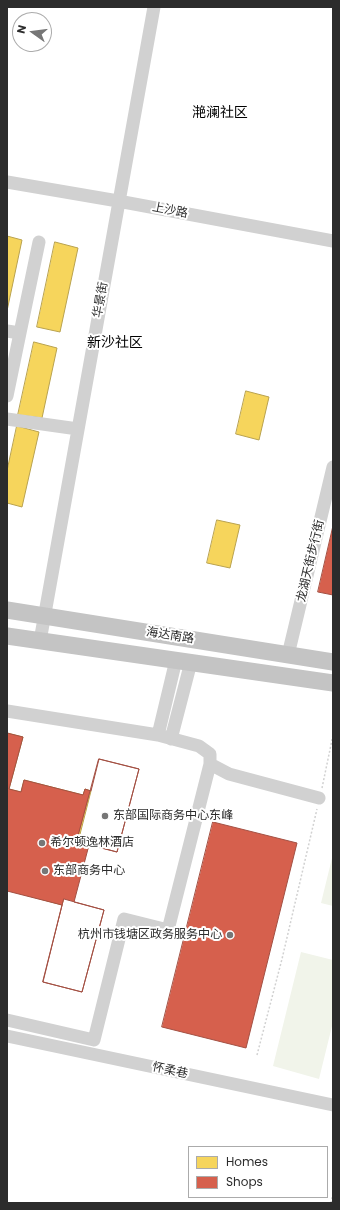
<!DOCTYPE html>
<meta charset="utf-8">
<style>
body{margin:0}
#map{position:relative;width:340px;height:1210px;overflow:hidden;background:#fff;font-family:Poppins,sans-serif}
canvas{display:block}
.frame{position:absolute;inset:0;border:8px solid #2c2c2c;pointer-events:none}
.legend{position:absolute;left:188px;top:1146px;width:140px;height:52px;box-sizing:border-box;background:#fff;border:1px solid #ababab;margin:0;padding:5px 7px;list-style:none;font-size:12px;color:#2c2c2c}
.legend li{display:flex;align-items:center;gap:8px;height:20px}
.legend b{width:20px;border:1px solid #ababab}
.north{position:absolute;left:12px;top:12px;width:40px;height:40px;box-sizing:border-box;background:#fff;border:1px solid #ababab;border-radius:50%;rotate:284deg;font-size:11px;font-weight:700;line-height:16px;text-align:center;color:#2c2c2c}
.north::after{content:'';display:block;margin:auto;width:14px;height:18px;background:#767676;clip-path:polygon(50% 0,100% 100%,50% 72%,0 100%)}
</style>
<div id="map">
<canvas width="340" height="1210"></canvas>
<div class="frame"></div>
<ul class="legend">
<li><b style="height:11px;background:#f6d55c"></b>Homes</li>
<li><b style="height:11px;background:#d6604d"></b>Shops</li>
</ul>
<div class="north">N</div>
</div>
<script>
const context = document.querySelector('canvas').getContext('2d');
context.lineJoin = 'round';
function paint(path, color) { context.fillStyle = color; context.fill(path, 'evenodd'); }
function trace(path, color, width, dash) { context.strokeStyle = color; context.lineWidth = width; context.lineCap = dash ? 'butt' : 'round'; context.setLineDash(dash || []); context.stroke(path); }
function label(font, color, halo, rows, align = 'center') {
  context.font = font + ' Poppins,"Noto Sans SC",sans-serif'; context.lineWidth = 4; context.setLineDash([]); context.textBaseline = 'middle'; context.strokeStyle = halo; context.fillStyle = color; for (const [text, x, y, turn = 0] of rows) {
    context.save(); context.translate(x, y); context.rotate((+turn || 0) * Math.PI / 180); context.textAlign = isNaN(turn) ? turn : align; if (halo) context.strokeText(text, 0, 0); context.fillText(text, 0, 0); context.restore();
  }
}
const green = new Path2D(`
 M333 854V906L321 903Z
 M301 952 333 960V1022L319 1079 273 1066Z`);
const homes = new Path2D(`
 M7 236 22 240 7 311Z
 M55 242 78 248 60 332 37 327Z
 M34 342 57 348 42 418 18 415Z
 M246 391 269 397 259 440 236 434Z
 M17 426 39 432 22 507 7 503V471Z
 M217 520 240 525 230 568 207 563Z
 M7 733 23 737 9 789 21 792 24 780 83 795 85 789 91 791 62 905 7 890Z`);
const shops = new Path2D(`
 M333 526V595L318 592Z
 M7 733 23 737 9 789 21 792 24 780 83 795 85 789 91 791 99 759 139 769 117 852 89 845 74 902 104 910 82 992 43 982 62 905 7 891Z
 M99 759 139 769 117 852 77 841Z
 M213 822 297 843 246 1048 162 1027Z
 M64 899 104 910 82 992 43 982Z`);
const path = new Path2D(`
 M322 788 333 735
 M257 1055 282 959 317 809
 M331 1203 333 1194`);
const minor = new Path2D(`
 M7 182 118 201 333 241
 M7 331 20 333 39 242
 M7 396 20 333
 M7 419 78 429
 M40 641 154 7
 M288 655 333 467
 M7 711 158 735 199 746 210 754V764L168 930 124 919 94 1040 7 1020
 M158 735 176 660
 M171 739 191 662
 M210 764 229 774 319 798
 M7 1036 333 1105`);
const major = new Path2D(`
 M7 610 333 662
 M7 636 333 683`);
const markers = [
 [105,816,4,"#767676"],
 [42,843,4,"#767676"],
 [45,871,4,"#767676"],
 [230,935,4,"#767676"]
];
const streetNames = [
 ["上沙路",170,211,11],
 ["华景街",101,300,-80],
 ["龙湖天街步行街",311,561,-77],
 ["海达南路",170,636,9],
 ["怀柔巷",170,1071,12]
];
const poiNames = [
 ["东部国际商务中心东峰",113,816],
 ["希尔顿逸林酒店",50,843],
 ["东部商务中心",53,871],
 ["杭州市钱塘区政务服务中心",222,935,"right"]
];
const quarterNames = [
 ["滟澜社区",220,113],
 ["新沙社区",115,343]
];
paint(green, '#f1f4ea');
paint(homes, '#f6d55c');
trace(homes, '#b9a24e', 1);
paint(shops, '#d6604d');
trace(shops, '#a35043', 1);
trace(path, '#d1d1d1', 1.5, [2, 2]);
trace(minor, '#d1d1d1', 13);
trace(major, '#c4c4c4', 17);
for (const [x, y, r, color] of markers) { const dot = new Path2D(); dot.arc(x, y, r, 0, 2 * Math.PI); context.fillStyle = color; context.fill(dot); trace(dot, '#fff', 1.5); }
label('12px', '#2c2c2c', '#fff', streetNames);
label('12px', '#2c2c2c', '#fff', poiNames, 'left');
label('14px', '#000', '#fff', quarterNames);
</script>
